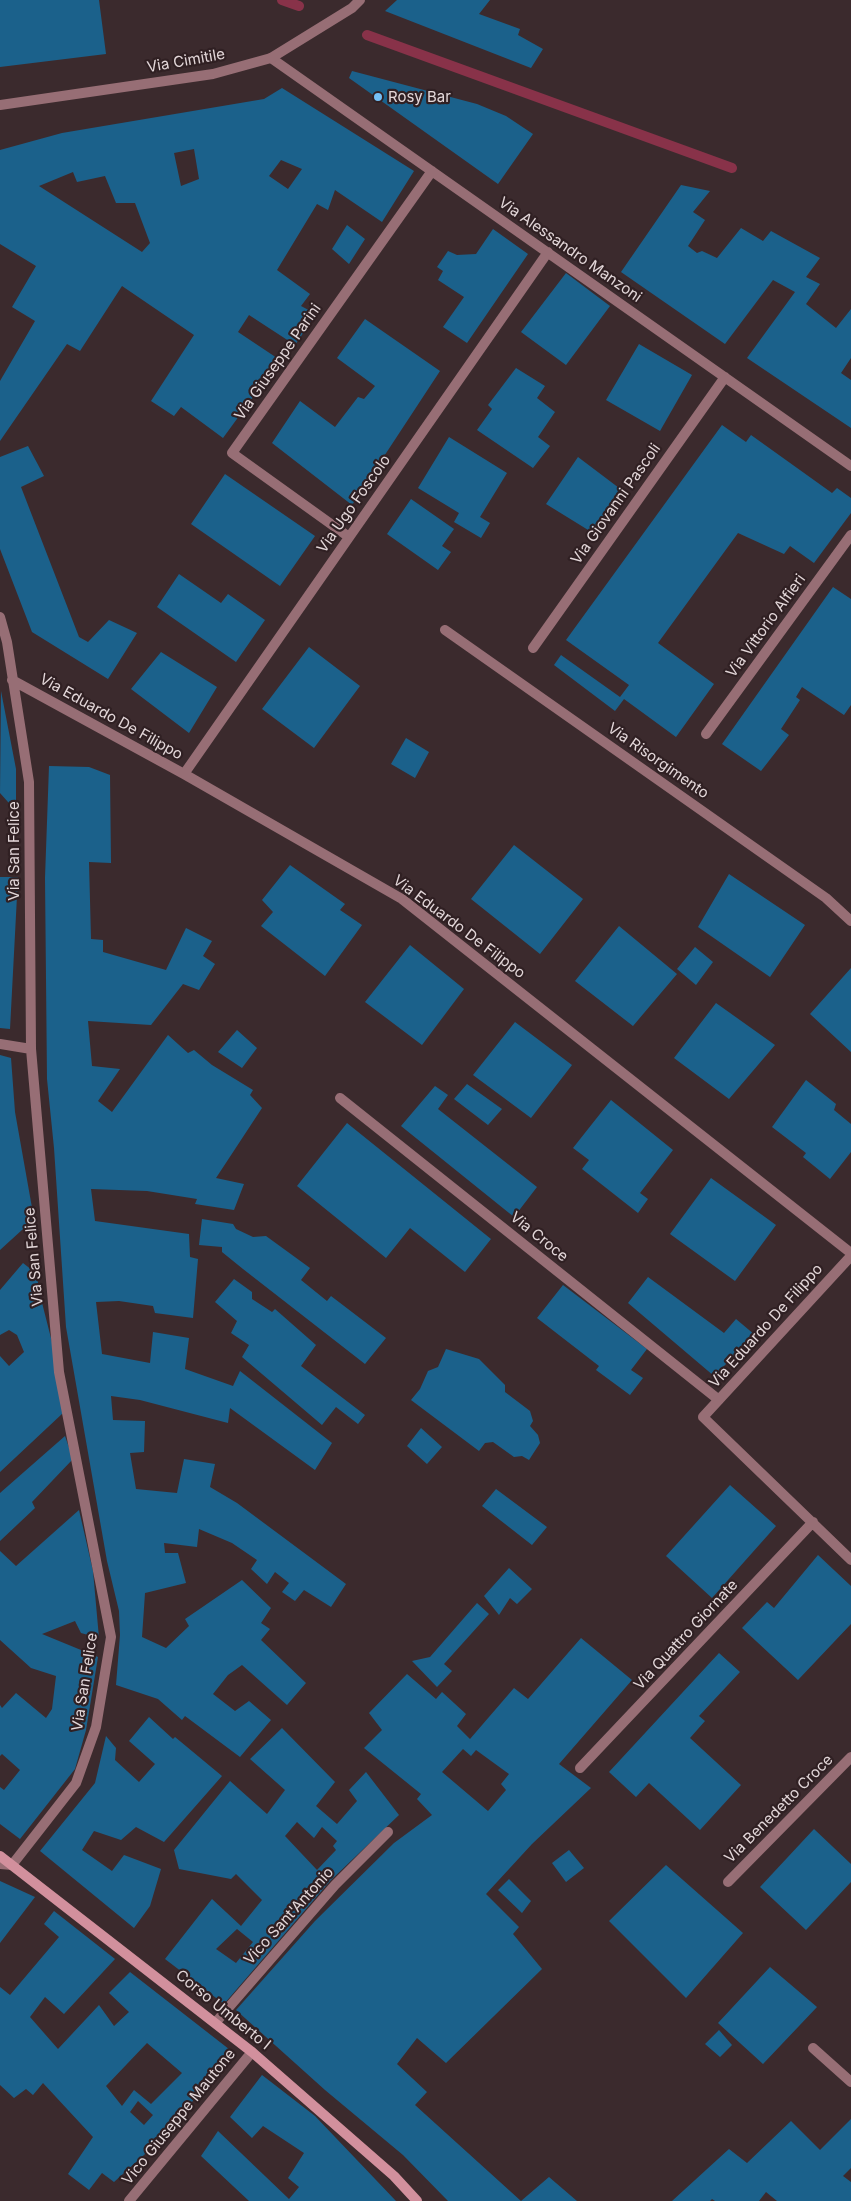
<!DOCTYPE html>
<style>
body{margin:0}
canvas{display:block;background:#3b2a2d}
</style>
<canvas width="851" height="2201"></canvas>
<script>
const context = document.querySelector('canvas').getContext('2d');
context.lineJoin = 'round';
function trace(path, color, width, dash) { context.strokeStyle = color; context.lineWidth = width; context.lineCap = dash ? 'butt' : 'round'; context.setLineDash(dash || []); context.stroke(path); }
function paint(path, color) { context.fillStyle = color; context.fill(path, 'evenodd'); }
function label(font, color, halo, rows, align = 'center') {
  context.font = font + ' Inter,sans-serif'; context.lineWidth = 4.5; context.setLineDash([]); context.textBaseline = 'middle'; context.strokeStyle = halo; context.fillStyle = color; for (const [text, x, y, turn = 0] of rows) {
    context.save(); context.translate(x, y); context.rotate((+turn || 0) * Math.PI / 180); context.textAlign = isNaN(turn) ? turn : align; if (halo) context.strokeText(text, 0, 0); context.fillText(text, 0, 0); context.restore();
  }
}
const stream = new Path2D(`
 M282 0 299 6
 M367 35 732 168`);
const building = new Path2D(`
 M0 0H99L106 54 0 67Z
 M397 0H490L479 14 520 29 518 35 543 49 531 68 385 11Z
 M352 71 477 104 506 116 533 134 498 184 349 78Z
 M282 88 414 171 382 222 335 190 328 210 317 204 277 270 310 294 301 306 316 314 295 345 249 315 238 332 280 360 223 438 181 407 174 416 151 401 194 335 122 286 80 351 67 344 0 441V381L35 321 12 307 36 266 0 244V150L62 133 264 99ZM194 149 199 179 181 186 174 153ZM281 160 302 169 288 189 269 176ZM73 172 77 182 105 176 116 203H135L150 243 142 252 39 186Z
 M681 185 710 191 693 212 705 220 688 246 697 253 702 251 717 258 741 228 763 241 771 231 820 258 806 277 820 284 806 304 836 328 851 309V358L841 373 851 380V428L747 358 795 292 773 280 725 344 621 272Z
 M347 225 365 239 349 264 332 249Z
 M493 229 528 254 467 343 443 327 464 297 438 280 443 271 437 267 448 251 457 255 476 254Z
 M566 273 610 306 566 365 521 332Z
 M365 319 440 371 352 505 272 443 300 401 335 427 358 397 364 399 375 386 337 358Z
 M639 344 692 375 660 431 606 400Z
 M516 368 545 386 537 398 555 412 538 437 550 446 533 468 477 430 492 409 488 405Z
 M722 425 746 442 751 435 832 493 837 488 851 498V513L814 563 790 546 784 554 738 533 658 643 714 684 676 737 624 699 615 711 554 665 561 655 620 697 629 685 566 640Z
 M449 437 507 473 480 517 490 523 481 538 454 522 459 513 418 488Z
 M28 446 44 476 21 487 79 637 88 642 109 620 137 633 108 679 32 632 0 549V457Z
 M578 457 623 491 593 533 546 504Z
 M225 474 315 536 280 586 191 524Z
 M411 499 454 529 442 546 451 552 438 570 387 534Z
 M179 574 221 603 228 594 265 620 236 662 157 607Z
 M833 587 851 599V705L844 715 802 687 796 697 800 700 781 729 789 735 761 771 722 744Z
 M309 647 360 686 314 748 262 709Z
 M161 652 217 687 189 733 131 689Z
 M1 691 16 769V811L0 793Z
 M406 738 429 752 415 778 391 764Z
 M49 766 89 767 110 775 111 863 89 862 91 939 103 940V952L166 970 186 928 212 941 203 956 215 964 199 990 183 984 151 1025 88 1021 92 1066 120 1069 98 1101 112 1112 168 1035 188 1053 194 1050 212 1065 253 1090 250 1095 262 1108 216 1178 244 1184 234 1210 195 1204 197 1199 147 1191 91 1189 95 1221 189 1234 190 1257 198 1259 193 1318 155 1313 153 1306 119 1301 96 1302 102 1354 150 1363 153 1332 189 1338 185 1369 233 1386 240 1371 332 1443 315 1470 230 1408 228 1423 140 1400 111 1396 113 1420 145 1421 144 1452 130 1453 136 1489 177 1493 184 1459 215 1464 210 1487 237 1503 346 1584 331 1607 304 1590 295 1601 282 1592 289 1583 275 1572 267 1584 251 1569 257 1560 232 1543 199 1529 197 1547 164 1543 165 1553H178L186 1583 145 1593 142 1637 166 1648 189 1626 185 1619 242 1580 271 1608 261 1623 270 1629 261 1640 306 1683 287 1705 242 1665 228 1675 213 1694 235 1711 249 1701 271 1720 240 1757 185 1716 182 1720 158 1699 116 1685 120 1635 119 1611 107 1561 66 1327 54 1148 47 1079 45 878Z
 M514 845 583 899 540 954 471 899Z
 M290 865 345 904 340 910 362 925 325 976 261 926 273 912 262 900Z
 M729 874 805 925 770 977 698 927Z
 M0 877H18L10 1029 0 1028Z
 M619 926 677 974 633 1026 575 981Z
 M410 945 464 989 422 1045 365 1002Z
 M695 947 713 962 696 985 677 969Z
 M851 968V1052L810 1014Z
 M716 1003 775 1045 729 1099 674 1058Z
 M515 1022 572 1065 531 1118 473 1075Z
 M237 1030 257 1048 242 1068 218 1052Z
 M0 1055 11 1058 15 1112 34 1219 0 1250Z
 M806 1080 836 1104 834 1110 851 1124V1152L830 1179 803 1157 806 1153 772 1127Z
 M467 1084 502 1109 488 1125 454 1099Z
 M435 1086 448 1095 438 1109 537 1187 514 1217 401 1126Z
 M611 1100 673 1150 640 1193 648 1199 638 1213 582 1169 589 1160 573 1148Z
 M347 1123 491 1239 465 1272 410 1228 386 1258 297 1186Z
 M711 1178 776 1225 735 1281 670 1234Z
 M202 1219 233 1224 236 1229 253 1237 266 1236 310 1268 301 1280 327 1301 331 1296 386 1338 365 1364 243 1269 222 1252V1247L199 1245Z
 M23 1263 37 1274 39 1291 53 1346 63 1413 0 1472V1356L9 1366 24 1352 17 1335 9 1330 0 1335V1290Z
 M648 1277 724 1333 736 1319 755 1335 714 1376 628 1303Z
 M234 1279 252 1292V1299L272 1312 275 1309 316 1345 301 1366 365 1415 358 1424 336 1407 322 1425 242 1357 249 1345 231 1333 237 1321 215 1302Z
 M563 1285 647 1349 631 1370 643 1378 630 1395 596 1370 599 1366 537 1318Z
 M446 1349 479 1359 505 1385V1392L530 1411 533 1421 530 1426 538 1435 540 1443 529 1460 522 1456 514 1457 493 1442 485 1443 479 1451 411 1400 420 1389 428 1371 438 1367Z
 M421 1428 442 1447 427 1464 407 1446Z
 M65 1436 73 1459 32 1502 35 1508 0 1541V1493Z
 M730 1485 776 1526 712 1598 666 1556Z
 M496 1489 547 1527 532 1545 482 1506Z
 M79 1510 93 1571 99 1638 81 1633 75 1621 42 1634 98 1657 86 1730 75 1769 20 1839 0 1824V1787L4 1790 20 1770 2 1754 0 1756V1705L2 1708 16 1693 46 1718 52 1709 56 1676 31 1668 0 1640V1551L16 1566Z
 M818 1555 851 1586V1624L798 1680 742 1628 767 1602 774 1608Z
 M509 1568 532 1589 517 1604 510 1598 499 1615 484 1596Z
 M477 1603 489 1614 444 1664 452 1671 437 1687 412 1661 430 1657Z
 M581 1638 632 1680 559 1764 591 1788 532 1844 486 1894 519 1927 513 1934 542 1969 446 2063 417 2038 397 2064 427 2092 415 2105 521 2201 549 2177 577 2201H448L403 2155 325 2090 236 2010 315 1921 394 1843 432 1815 417 1799 421 1794 364 1748 382 1730 369 1713 407 1674 436 1699 442 1692 466 1714 457 1726 470 1739 514 1688 528 1699ZM463 1749 471 1756 476 1750 509 1774 501 1784 506 1790 488 1811 442 1772Z
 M719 1653 740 1672 699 1716 705 1721 690 1738 741 1785 700 1830 649 1783 636 1797 609 1772Z
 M149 1717 173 1739 175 1737 222 1776 164 1842 136 1827 121 1840 94 1831 82 1850 112 1871 124 1855 161 1869 150 1906 134 1928 40 1851 95 1783 106 1736 116 1748 115 1760 139 1782 155 1764 129 1741Z
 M282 1728 335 1782 316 1806 337 1824 357 1801 349 1790 366 1772 399 1815 331 1880 224 2004 165 1959 212 1899 241 1926 262 1900 236 1874 231 1879 179 1869 174 1850 230 1781 267 1814 285 1790 250 1759ZM297 1822 314 1838 322 1827 337 1841 333 1846 336 1850 317 1870 285 1836ZM237 1929 253 1942 236 1963 216 1949Z
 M814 1829 851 1864V1882L806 1930 760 1887Z
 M569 1850 584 1868 566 1882 552 1863Z
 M666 1865 743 1933 686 1998 609 1921Z
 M509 1879 531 1901 522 1913 498 1890Z
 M0 1881 35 1897 0 1943Z
 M54 1911 115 1959 64 2014 45 1997 30 2017 58 2049 99 2005 114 2026 129 2012 109 1993 130 1972 234 2053 155 2145 114 2182 102 2173 89 2190 68 2174 93 2137 43 2083 33 2095 26 2089 14 2098 0 2085V1987L10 1995 59 1937 44 1924ZM147 2043 182 2073 151 2104 134 2090 122 2106 106 2086ZM138 2101 153 2115 144 2125 130 2112Z
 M770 1967 817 2007 763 2064 718 2023Z
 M719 2030 732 2045 720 2057 705 2044Z
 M262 2075 315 2116 396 2201H249L201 2156 218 2131 289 2199 299 2187 288 2178 304 2153 263 2126 252 2138 230 2117Z
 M851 2119V2168L843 2176 851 2182V2201H777L766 2192 759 2201H715L712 2199 710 2201H672L729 2149 747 2163 791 2121 820 2150Z`);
const minor = new Path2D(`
 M271 58 851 466
 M349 537 232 453 432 171
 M0 617 7 642 29 782 31 1049 59 1372 111 1637 96 1727 76 1783 12 1865 0 1864
 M445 630 826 898 851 921
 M533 648 725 377
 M12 680 184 774 402 899 851 1253
 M706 734 851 535
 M184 774 548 252
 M0 1044 31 1049
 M340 1098 719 1400
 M851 1256 703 1417 851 1560
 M580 1768 813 1522
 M728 1882 851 1757
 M216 2022 335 1885 388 1832
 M813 2048 851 2082
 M129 2201 252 2052`);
const tertiary = new Path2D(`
 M0 105 213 74 271 58 352 8 360 0`);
const secondary = new Path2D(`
 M0 1856 252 2052 394 2176 417 2201`);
const markers = [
 [378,97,5,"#74c0f6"]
];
const streetNames = [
 ["Via Cimitile",186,61,-10],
 ["Via Alessandro Manzoni",570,250,35],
 ["Via Giuseppe Parini",278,362,-55],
 ["Via Ugo Foscolo",354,504,-55],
 ["Via Giovanni Pascoli",616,504,-55],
 ["Via Vittorio Alfieri",766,626,-54],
 ["Via Eduardo De Filippo",111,717,29],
 ["Via Risorgimento",658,761,35],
 ["Via San Felice",14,851,-90],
 ["Via Eduardo De Filippo",459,927,37],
 ["Via Croce",539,1237,39],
 ["Via San Felice",34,1257,-95],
 ["Via Eduardo De Filippo",766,1326,-48],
 ["Via Quattro Giornate",686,1635,-47],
 ["Via San Felice",85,1682,-81],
 ["Via Benedetto Croce",779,1809,-45],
 ["Vico Sant'Antonio",289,1916,-48],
 ["Corso Umberto I",223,2010,39],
 ["Vico Giuseppe Mautone",179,2117,-51]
];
const poiNames = [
 ["Rosy Bar",388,97]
];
trace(stream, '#883249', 10);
paint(building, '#1b618b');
trace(minor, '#976e75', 10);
trace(tertiary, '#976e75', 10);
trace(secondary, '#d2909d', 10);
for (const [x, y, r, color] of markers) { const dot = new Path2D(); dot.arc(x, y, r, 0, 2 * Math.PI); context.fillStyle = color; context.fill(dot); trace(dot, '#302023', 2); }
label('15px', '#e3d7d9', '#302023', streetNames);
label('15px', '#e3d7d9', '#302023', poiNames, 'left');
</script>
